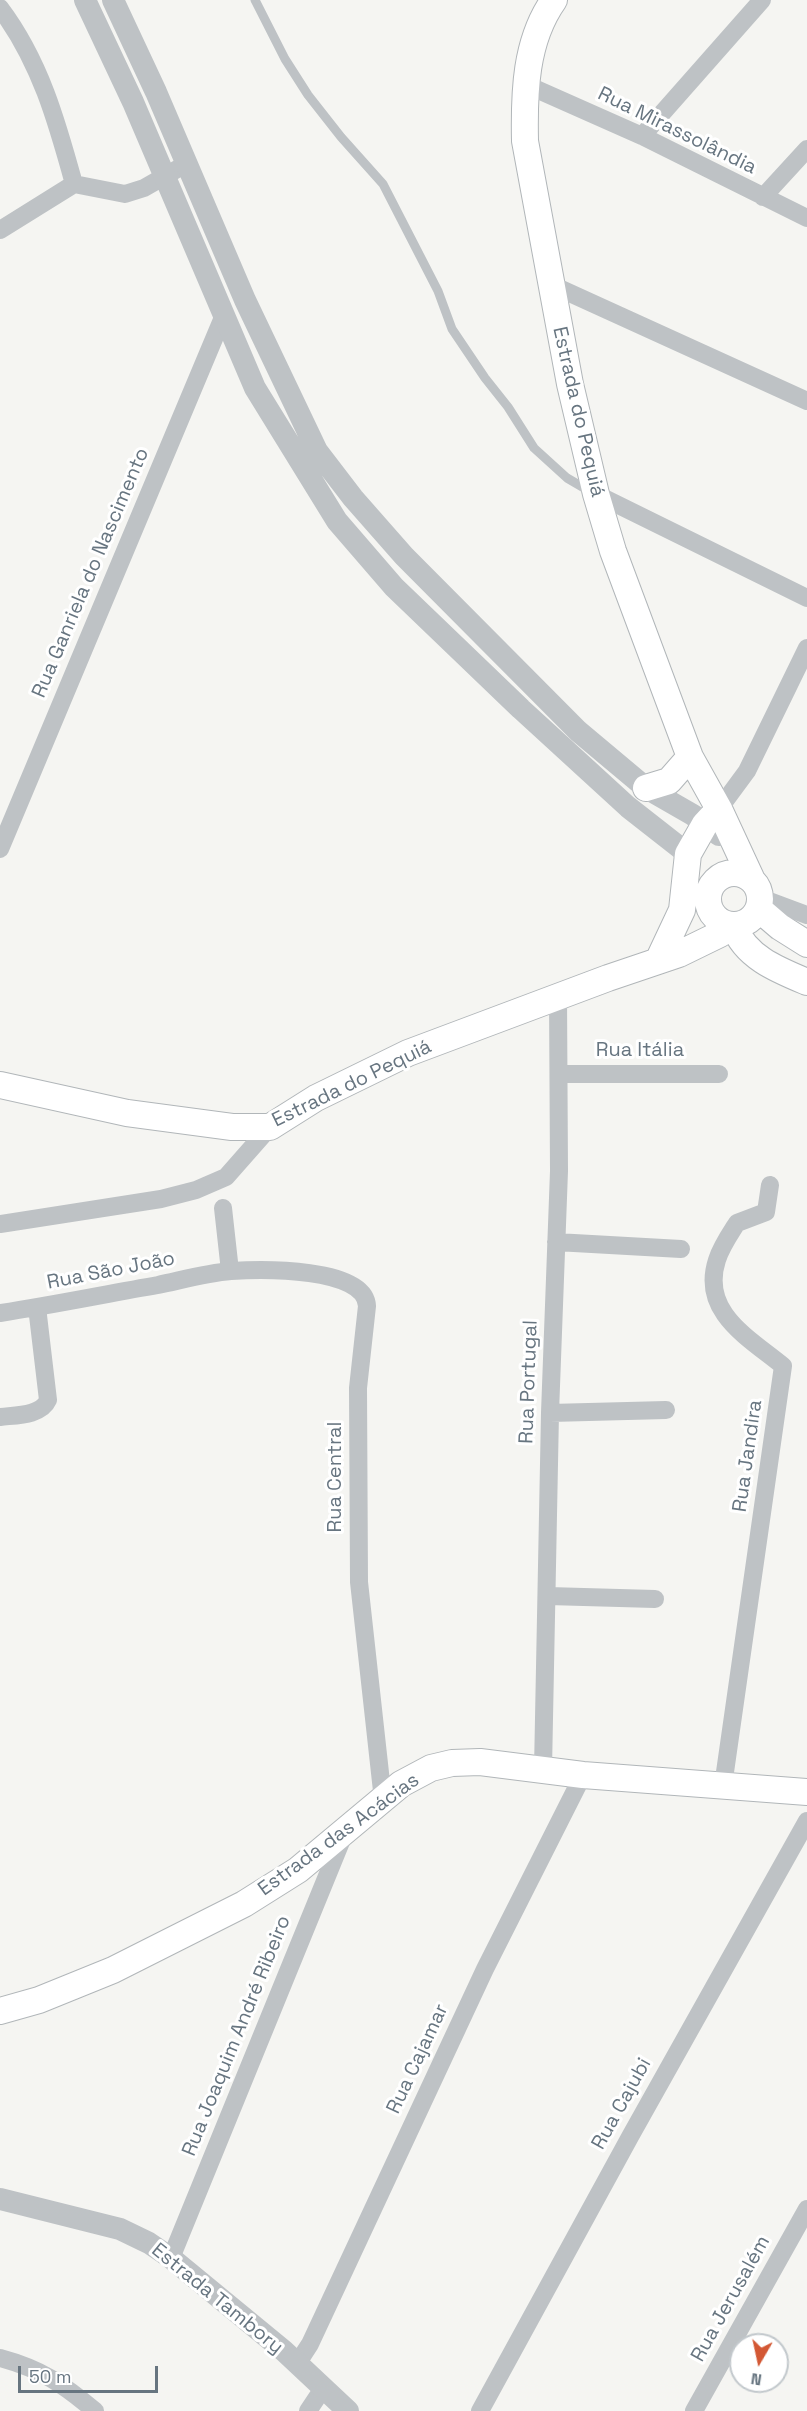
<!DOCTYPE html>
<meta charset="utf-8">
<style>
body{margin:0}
#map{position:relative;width:807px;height:2411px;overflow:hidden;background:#f5f5f2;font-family:"Space Grotesk",sans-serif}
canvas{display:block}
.north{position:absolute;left:729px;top:2333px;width:60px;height:60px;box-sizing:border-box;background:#fff;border:2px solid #c2c8cc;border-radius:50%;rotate:189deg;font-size:16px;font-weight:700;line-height:24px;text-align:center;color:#677580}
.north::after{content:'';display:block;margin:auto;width:21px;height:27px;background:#d35834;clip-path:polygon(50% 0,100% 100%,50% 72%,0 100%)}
.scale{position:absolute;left:18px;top:2366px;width:140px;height:27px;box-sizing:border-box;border:3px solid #677580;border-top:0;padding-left:8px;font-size:18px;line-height:21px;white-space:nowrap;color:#677580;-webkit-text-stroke:4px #fff;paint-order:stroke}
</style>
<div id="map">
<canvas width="807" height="2411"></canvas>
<div class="north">N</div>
<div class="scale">50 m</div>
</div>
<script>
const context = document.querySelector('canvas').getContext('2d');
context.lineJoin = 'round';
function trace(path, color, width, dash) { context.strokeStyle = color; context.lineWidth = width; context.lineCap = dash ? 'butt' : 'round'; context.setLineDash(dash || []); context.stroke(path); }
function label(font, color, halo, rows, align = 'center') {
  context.font = font + ' "Space Grotesk",sans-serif'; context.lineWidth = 6; context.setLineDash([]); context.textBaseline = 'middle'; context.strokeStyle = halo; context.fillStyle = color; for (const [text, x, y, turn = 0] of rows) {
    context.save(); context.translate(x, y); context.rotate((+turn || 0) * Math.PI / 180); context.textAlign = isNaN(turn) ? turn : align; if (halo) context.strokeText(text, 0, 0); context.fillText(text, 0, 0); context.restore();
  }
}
const service = new Path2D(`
 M255 0 285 59 308 95 341 137 383 184 438 291 452 329 485 378 508 407 534 448 567 478 591 492`);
const minor = new Path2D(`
 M0 8C40 61 57 122 74 184
 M527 85 642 136 807 218
 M642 136 762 0
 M74 184 125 194 144 188 186 164
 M763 197 807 149
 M0 230 74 184
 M550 284 807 401
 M596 494 807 598
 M719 809 747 771 807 648
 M0 849 224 315
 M761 898 807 915
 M561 1074H719
 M223 1208 230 1271
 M0 1224 161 1199 196 1190 226 1177 270 1127
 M556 1242 681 1249
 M0 1313C53 1305 106 1294 158 1285 182 1280 207 1273 231 1271 261 1269 365 1267 367 1306L358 1388 359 1582 383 1800
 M550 1413 666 1410
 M0 1417C15 1415 41 1416 48 1400L37 1307
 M548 1596 655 1599
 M543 1769 550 1413 559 1171 558 996
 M723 1786 783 1366C749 1338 700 1312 717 1260 721 1247 730 1234 737 1223L766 1212 770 1185
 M171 2258 345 1832
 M0 2358C41 2369 63 2384 95 2411
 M297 2364 310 2344 485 1969 583 1775
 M308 2411 324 2387
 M480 2411 631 2135 807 1821
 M694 2411 807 2209`);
const tertiary = new Path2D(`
 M85 0 133 102 255 388 337 521 394 587 521 709 628 807 688 854
 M113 0 156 92 245 300 317 451 353 498 404 556 578 731 646 788 693 815 719 835
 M0 2199 120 2229 149 2243 171 2258 284 2351 348 2411`);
const secondary = new Path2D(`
 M554 0C525 41 524 93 525 141L570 384 596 494 613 551 690 757 719 809 751 878
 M646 788 669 781 690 757
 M708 899a26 26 0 1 1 52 0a26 26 0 1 1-52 0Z
 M759 909 780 927 807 944
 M734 926C745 957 778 970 807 982
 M658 961 682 910 688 854 705 824 719 809
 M0 1085 127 1113 232 1127H270L316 1098 408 1053 608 978 679 954 720 934 728 925
 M0 2011 39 2000 113 1970 244 1904 298 1870 401 1784 431 1768 452 1763 480 1762 583 1775 807 1792`);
const streetNames = [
 ["Rua Mirassolândia",677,131,26],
 ["Estrada do Pequiá",578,412,77],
 ["Rua Ganriela do Nascimento",91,573,-67],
 ["Rua Itália",640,1051],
 ["Estrada do Pequiá",352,1084,-26],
 ["Rua São João",111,1271,-11],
 ["Rua Portugal",529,1382,-88],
 ["Rua Jandira",748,1456,-82],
 ["Rua Central",336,1477,-90],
 ["Estrada das Acácias",339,1835,-36],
 ["Rua Joaquim André Ribeiro",237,2036,-68],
 ["Rua Cajamar",418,2059,-65],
 ["Rua Cajubi",622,2104,-61],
 ["Estrada Tambory",217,2299,39],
 ["Rua Jerusalém",731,2299,-61]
];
trace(secondary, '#b1b6b9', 28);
trace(service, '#bec2c5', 9);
trace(minor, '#bec2c5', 18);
trace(tertiary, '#bec2c5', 22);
trace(secondary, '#fff', 26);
label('20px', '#677580', '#fff', streetNames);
</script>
